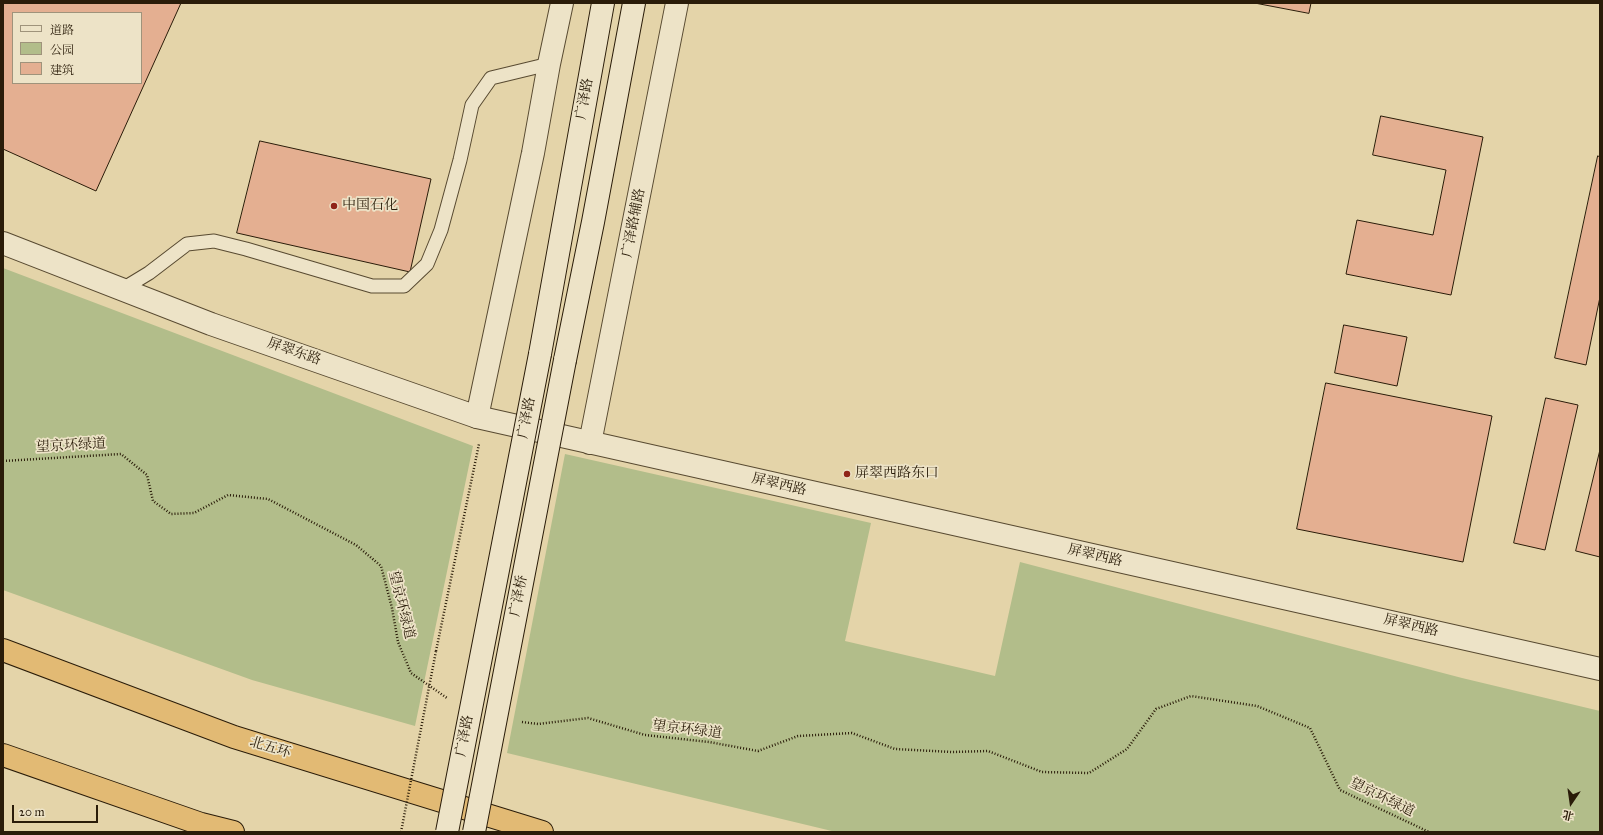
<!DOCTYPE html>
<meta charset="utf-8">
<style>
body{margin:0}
#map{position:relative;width:1603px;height:835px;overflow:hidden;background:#e4d4a9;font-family:"IM FELL Great Primer","Noto Serif SC",serif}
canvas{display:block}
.frame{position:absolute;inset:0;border:4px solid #2a1c09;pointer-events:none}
.legend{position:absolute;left:12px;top:12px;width:130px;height:72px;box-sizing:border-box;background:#ede3c7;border:1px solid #9f937b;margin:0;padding:5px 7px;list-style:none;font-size:12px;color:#2a1c09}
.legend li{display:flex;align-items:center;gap:8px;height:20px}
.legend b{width:20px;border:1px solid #9f937b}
.north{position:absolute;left:1551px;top:783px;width:40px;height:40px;-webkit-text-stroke:3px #ede3c7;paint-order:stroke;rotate:193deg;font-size:11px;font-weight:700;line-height:16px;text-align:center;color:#2a1c09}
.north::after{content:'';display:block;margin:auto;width:14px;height:18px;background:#2a1c09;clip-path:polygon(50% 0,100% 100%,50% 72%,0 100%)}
.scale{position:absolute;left:12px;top:805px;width:86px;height:18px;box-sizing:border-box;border:2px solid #2a1c09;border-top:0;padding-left:5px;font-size:12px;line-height:14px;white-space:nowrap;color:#2a1c09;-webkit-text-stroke:3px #ede3c7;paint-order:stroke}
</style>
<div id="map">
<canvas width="1603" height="835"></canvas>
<div class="frame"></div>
<ul class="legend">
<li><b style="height:5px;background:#ede3c7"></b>道路</li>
<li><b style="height:11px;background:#b2bd8a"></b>公园</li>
<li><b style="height:11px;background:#e4af91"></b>建筑</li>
</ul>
<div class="north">北</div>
<div class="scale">20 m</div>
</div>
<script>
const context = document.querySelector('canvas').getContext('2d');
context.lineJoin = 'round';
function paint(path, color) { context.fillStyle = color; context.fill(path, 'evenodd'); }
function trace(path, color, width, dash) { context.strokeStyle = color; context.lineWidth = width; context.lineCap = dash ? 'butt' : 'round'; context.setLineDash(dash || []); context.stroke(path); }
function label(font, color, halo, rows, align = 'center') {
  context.font = font + ' "IM FELL Great Primer","Noto Serif SC",serif'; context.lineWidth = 3.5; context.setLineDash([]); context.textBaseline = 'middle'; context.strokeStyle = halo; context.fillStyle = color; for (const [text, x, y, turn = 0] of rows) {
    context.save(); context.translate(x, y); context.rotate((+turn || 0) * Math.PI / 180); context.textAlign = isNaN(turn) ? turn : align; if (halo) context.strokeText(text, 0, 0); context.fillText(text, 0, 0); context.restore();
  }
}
const green = new Path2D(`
 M3 268 473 446 415 726 252 680 3 590Z
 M565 454 871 523 845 641 995 676 1020 562 1462 678 1600 711V832H836L507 753Z`);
const building = new Path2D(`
 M3 3H181L96 191 3 149ZM13 13H141V83H13Z
 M1255 3H1311L1309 13Z
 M1381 116 1483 137 1451 295 1346 274 1357 220 1433 235 1446 170 1373 155Z
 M260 141 431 179 410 272 237 233Z
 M1598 156 1600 157V297L1586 365 1555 358Z
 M1344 325 1407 337 1397 386 1335 373Z
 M1326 383 1492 416 1463 562 1297 529Z
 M1546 398 1578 405 1545 550 1514 543Z
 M1600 450V557L1576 551Z`);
const path = new Path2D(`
 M3 461 121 454 147 475 153 501 171 514 194 513 228 495 268 499 356 545 381 566 392 608 398 642 411 673 447 698
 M436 651 479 444
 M522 722 538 724 588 718 645 735 709 742 758 751 798 736 852 733 895 749 952 752 988 751 1042 772 1089 773 1127 749 1156 709 1191 696 1257 706 1310 728 1340 790 1429 832`);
const service = new Path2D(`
 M121 290 149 273 187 244 214 241 246 249 372 286H404L427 264 441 230 460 160 472 105 491 78 549 64`);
const minor = new Path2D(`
 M477 417 533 153 549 64 562 3
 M590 443 677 3`);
const tertiary = new Path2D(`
 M3 243 211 324 477 417 1600 669`);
const secondary = new Path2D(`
 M540 354 603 3
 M565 360 593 222 634 3`);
const motorway = new Path2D(`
 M3 650 234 737 542 832
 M3 755 201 824 233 832`);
const pathBridge = new Path2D(`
 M401 832 436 651`);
const secondaryBridge = new Path2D(`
 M447 832 540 354
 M474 832 565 360`);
const markers = [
 [334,206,4,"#8f2418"],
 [847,474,4,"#8f2418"]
];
const streetNames = [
 ["广泽路",585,99,-80],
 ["广泽路辅路",634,223,-79],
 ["屏翠东路",294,352,19],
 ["广泽路",527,418,-79],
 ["望京环绿道",71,446,-3],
 ["屏翠西路",779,485,13],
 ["屏翠西路",1095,556,13],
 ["广泽桥",519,596,-79],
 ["望京环绿道",401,605,76],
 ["屏翠西路",1411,626,13],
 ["望京环绿道",687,730,7],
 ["广泽路",465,736,-79],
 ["北五环",270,748,17],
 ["望京环绿道",1382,798,26]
];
const poiNames = [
 ["中国石化",342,206],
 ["屏翠西路东口",855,474]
];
paint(green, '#b2bd8a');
paint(building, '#e4af91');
trace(building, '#2a1c09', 1);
trace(service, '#584a31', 15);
trace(minor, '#584a31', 24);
trace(tertiary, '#584a31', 24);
trace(secondary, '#2a1c09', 24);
trace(motorway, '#2a1c09', 24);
trace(path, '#2a1c09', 2.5, [1, 2]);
trace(service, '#ede3c7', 13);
trace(minor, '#ede3c7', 22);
trace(tertiary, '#ede3c7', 22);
trace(secondary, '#ede3c7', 22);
trace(motorway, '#e2ba74', 22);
trace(secondaryBridge, '#2a1c09', 24, []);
trace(pathBridge, '#2a1c09', 2.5, [1, 2]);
trace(secondaryBridge, '#ede3c7', 22);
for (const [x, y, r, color] of markers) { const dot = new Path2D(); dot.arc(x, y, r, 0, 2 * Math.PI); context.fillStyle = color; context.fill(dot); trace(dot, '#ede3c7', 1.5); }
label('14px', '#2a1c09', '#ede3c7', streetNames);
label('14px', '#2a1c09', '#ede3c7', poiNames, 'left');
</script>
